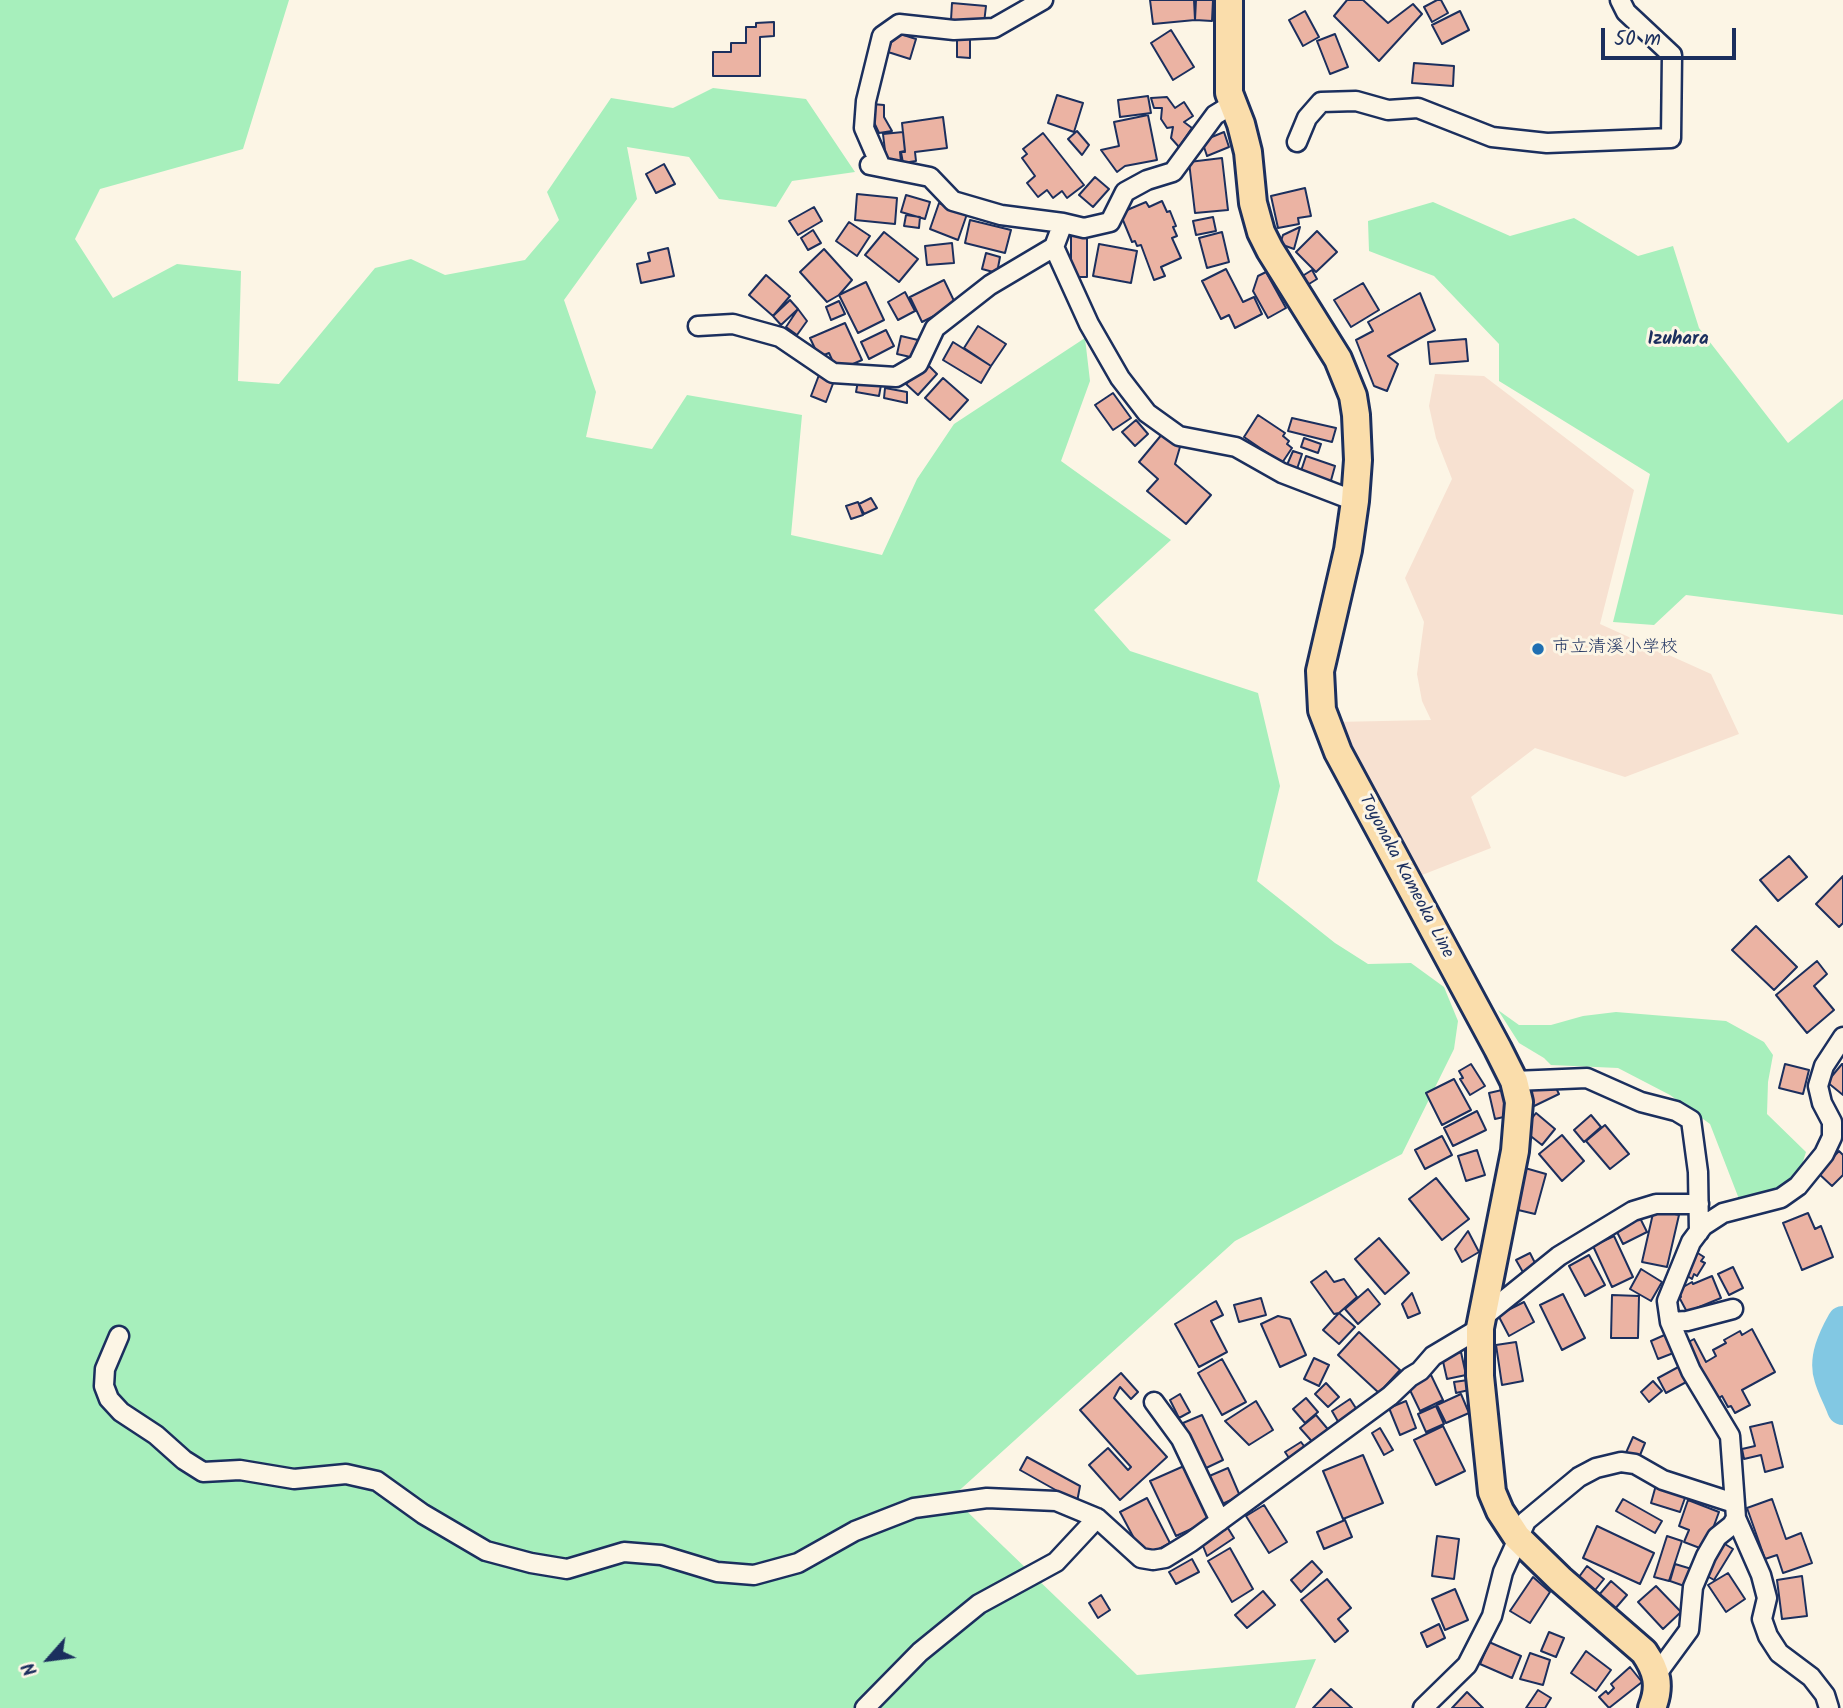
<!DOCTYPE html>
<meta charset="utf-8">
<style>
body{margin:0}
#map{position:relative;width:1843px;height:1708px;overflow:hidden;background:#fcf5e5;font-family:Kalam,sans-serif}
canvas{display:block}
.north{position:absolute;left:14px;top:1624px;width:70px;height:70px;-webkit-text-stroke:5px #fcf5e5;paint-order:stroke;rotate:242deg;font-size:19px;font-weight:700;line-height:28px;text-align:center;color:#1b2f5e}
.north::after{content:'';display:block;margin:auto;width:24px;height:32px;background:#1b2f5e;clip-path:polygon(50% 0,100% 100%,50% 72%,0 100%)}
.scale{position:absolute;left:1601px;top:28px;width:135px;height:32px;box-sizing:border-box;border:4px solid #1b2f5e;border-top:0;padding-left:9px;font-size:21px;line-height:24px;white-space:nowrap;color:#1b2f5e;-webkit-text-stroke:5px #fcf5e5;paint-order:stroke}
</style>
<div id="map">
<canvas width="1843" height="1708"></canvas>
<div class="north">N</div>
<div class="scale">50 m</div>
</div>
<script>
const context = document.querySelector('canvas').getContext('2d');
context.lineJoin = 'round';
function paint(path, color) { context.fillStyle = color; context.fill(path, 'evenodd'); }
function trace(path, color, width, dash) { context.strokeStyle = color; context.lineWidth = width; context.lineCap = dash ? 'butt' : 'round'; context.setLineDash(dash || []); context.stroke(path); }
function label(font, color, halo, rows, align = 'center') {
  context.font = font + ' Kalam,"Klee One",sans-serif'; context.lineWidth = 6; context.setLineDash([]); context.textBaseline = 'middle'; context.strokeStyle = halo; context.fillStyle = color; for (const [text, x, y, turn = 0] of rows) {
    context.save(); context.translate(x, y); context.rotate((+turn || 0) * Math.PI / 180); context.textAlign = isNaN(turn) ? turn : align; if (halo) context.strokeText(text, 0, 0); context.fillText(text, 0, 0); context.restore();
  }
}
const built = new Path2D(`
 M1435 374 1484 376 1634 490 1600 624 1711 674 1739 734 1625 777 1535 748 1471 797 1491 848 1422 875 1335 722 1431 720 1422 701 1417 674 1424 622 1405 578 1452 479 1436 438 1429 406Z`);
const green = new Path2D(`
 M0 0H289L243 149 100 189 75 239 113 298 177 264 241 271 238 381 279 384 375 268 411 259 445 275 525 260 559 220 547 192 611 98 673 108 713 88 806 99 855 172 792 181 776 207 719 199 689 157 627 147 637 199 564 300 596 392 586 437 652 449 687 395 802 415 791 535 882 555 917 479 954 424 1085 338 1090 381 1061 461 1171 540 1094 610 1130 651 1258 693 1280 786 1257 881 1335 943 1368 964 1411 963 1444 987 1458 1021 1454 1049 1402 1154 1235 1241 952 1497 1137 1675 1316 1659 1295 1708H0Z
 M1433 202 1510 236 1574 218 1638 256 1673 246 1699 328 1788 443 1843 399V615L1686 595 1654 625 1613 622 1650 474 1499 381V344L1434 276 1369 251 1368 221Z
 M1498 1010 1519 1025H1551L1583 1016 1616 1012 1726 1021 1764 1042 1773 1055 1768 1082 1767 1114 1806 1152 1799 1174 1779 1191 1739 1199 1710 1124 1670 1095 1618 1068 1551 1065 1544 1058 1519 1043Z`);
const river = new Path2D(`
 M1843 1322C1834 1338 1824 1359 1830 1377 1833 1388 1839 1398 1843 1409`);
const building = new Path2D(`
 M1150 0H1194L1195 20 1153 24Z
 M1196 0H1213L1212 21 1195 20Z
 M1347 0H1363L1388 23 1413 4 1422 14 1379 61 1334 16Z
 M1437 0H1441L1448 13 1432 22 1424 7Z
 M952 3 986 6 984 23 951 20Z
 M1305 11 1319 37 1303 46 1289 20Z
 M1460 11 1469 30 1442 44 1432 25Z
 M774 22V36L760 37V76H713V52H731V43H746V27H756V23Z
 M1171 30 1194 67 1173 80 1151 43Z
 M894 32 916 39 910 59 888 52Z
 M1335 34 1348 67 1330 74 1317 41Z
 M957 39H970V58L957 57Z
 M1414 63 1454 66 1453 86 1412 83Z
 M1057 95 1083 103 1074 132 1048 123Z
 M1148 96 1151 113 1120 117 1118 100Z
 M1167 97 1175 108 1184 102 1193 116 1184 122 1192 128 1179 147 1171 138 1173 127 1167 128 1161 119 1162 108H1154L1151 98Z
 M872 104 884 105V117L892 131 879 133 872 118Z
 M1148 115 1157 160 1125 166 1117 172 1101 150 1119 146 1114 122Z
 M943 117 947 148 915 152 916 161 903 163 901 152H905L902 123Z
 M1077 131 1089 145 1082 155 1068 139Z
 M903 132 905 151 900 152 901 162 886 159 883 134Z
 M1224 132 1229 147 1207 156 1202 141Z
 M1043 133 1084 185 1067 198 1062 191 1053 198 1047 190 1038 197 1027 183 1035 176 1022 158 1027 154 1023 149Z
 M1222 158 1228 210 1195 213 1189 162Z
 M664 164 675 184 656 193 646 174Z
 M1095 177 1109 189 1093 207 1079 195Z
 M1305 188 1311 216 1298 218 1299 224 1278 228 1271 196Z
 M857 194 897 198 895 224 855 220Z
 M906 195 930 202 925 219 901 212Z
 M1162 201 1167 212 1170 211 1176 226 1173 227 1177 236 1172 238 1181 258 1161 267 1165 276 1154 280 1141 245 1137 246 1135 241 1132 242 1120 213 1146 202 1149 207Z
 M939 203 967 214 958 240 930 229Z
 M814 207 822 221 798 235 789 221Z
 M906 215 920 217 919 228 904 226Z
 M1213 217 1216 231 1196 235 1193 221Z
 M970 220 1011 230 1005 253 965 243Z
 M849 222 870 236 857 256 836 241Z
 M1300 227 1294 249 1280 244 1283 235Z
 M813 230 821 243 808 250 801 238Z
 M1317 231 1337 252 1316 272 1296 252Z
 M884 232 918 259 899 282 865 255Z
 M1222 232 1229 262 1207 268 1199 238Z
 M1071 234 1087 235V277H1071Z
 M952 243 954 263 927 265 925 246Z
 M1099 244 1137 251 1131 283 1093 276Z
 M668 248 674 276 641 283 637 264 650 261 648 253Z
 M824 249 852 280 839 295 827 302 800 272Z
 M986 253 1000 257 997 273 982 269Z
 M1226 269 1243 302 1254 297 1262 314 1235 328 1229 315 1221 319 1202 281Z
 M1312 270 1317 279 1301 289 1296 280Z
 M1266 272 1286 308 1268 318 1253 291 1258 276Z
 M766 275 790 296 773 316 749 295Z
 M944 280 956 305 922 322 910 297Z
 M866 282 884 320 858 333 839 295Z
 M1363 283 1379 310 1351 327 1334 300Z
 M905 292 915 311 898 320 888 302Z
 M1420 293 1435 330 1388 356 1398 364 1387 391 1374 386 1356 340 1373 331 1368 322Z
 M790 300 798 309 781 325 773 316Z
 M839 301 845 314 831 320 826 307Z
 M798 309 807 321 797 335 786 327Z
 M845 323 862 360 837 371 829 353 819 357 810 338Z
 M978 326 1006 344 991 366 964 348Z
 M886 330 894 346 869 359 861 342Z
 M901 336 918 340 915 358 897 354Z
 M1466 339 1468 361 1430 364 1428 342Z
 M953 342 991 366 981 383 943 360Z
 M926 363 937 374 918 395 906 384Z
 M819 375 834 381 826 402 811 396Z
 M943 378 968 400 950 420 925 398Z
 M858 381 881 385 879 396 856 392Z
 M885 388 907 392V403L884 398Z
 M1113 393 1131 418 1113 430 1095 405Z
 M1258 415 1285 433 1283 436 1289 441 1287 444 1292 448 1282 463 1244 437Z
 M1292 418 1336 428 1332 442 1288 431Z
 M1136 420 1148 434 1135 446 1122 432Z
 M1163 433 1180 447 1175 464 1211 495 1186 524 1147 491 1158 479 1139 462Z
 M1304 438 1321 444 1318 453 1301 447Z
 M1293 451 1302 454 1297 469 1287 465Z
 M1306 456 1335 466 1330 484 1300 474Z
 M871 498 877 508 864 514 859 504Z
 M858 502 863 515 851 519 846 506Z
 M1789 856 1807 877 1778 901 1760 880Z
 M1843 876V923L1839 927 1816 904Z
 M1756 926 1797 967 1774 990 1732 950Z
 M1817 961 1827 974 1814 986 1834 1010 1807 1033 1776 995Z
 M1471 1064 1485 1086 1470 1095 1460 1079 1463 1078 1459 1071Z
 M1785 1064 1809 1070 1803 1094 1779 1088Z
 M1842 1064H1843V1095L1827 1082Z
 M1454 1079 1471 1110 1442 1125 1426 1093Z
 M1554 1084 1559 1094 1528 1109V1087Z
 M1502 1090 1508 1116 1495 1119 1489 1093Z
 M1477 1111 1486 1130 1453 1146 1444 1128Z
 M1536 1113 1555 1129 1542 1145 1523 1130Z
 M1591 1115 1601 1127 1584 1142 1574 1130Z
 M1605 1125 1629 1154 1610 1169 1586 1141Z
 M1562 1135 1584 1161 1562 1181 1539 1154Z
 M1442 1136 1452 1155 1425 1169 1415 1150Z
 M1477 1150 1485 1175 1466 1181 1458 1156Z
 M1839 1151 1843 1155V1175L1832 1186 1818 1173Z
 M1525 1168 1546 1174 1535 1214 1514 1209Z
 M1436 1178 1469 1219 1442 1240 1409 1199Z
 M1654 1209 1679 1215 1667 1267 1642 1262Z
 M1808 1213 1815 1229 1821 1226 1833 1257 1802 1270 1783 1223Z
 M1639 1216 1647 1232 1623 1244 1615 1228Z
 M1468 1231 1479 1252 1462 1262 1455 1249Z
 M1614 1236 1633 1277 1612 1287 1593 1246Z
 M1379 1238 1409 1273 1385 1294 1355 1259Z
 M1693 1250 1704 1257 1701 1261 1705 1263 1697 1276 1694 1274 1692 1279 1681 1272Z
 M1530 1253 1537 1267 1524 1274 1516 1260Z
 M1589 1255 1605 1285 1585 1296 1569 1266Z
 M1733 1267 1743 1288 1729 1295 1718 1274Z
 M1641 1269 1662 1282 1651 1301 1630 1289Z
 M1326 1271 1334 1282 1344 1279 1357 1297 1339 1313 1334 1314 1311 1282Z
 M1712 1276 1721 1298 1687 1312 1679 1297H1681L1678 1290 1692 1282 1693 1284Z
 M1368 1289 1380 1304 1358 1324 1345 1309Z
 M1412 1293 1420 1313 1408 1318 1402 1304Z
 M1563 1294 1585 1338 1562 1350 1540 1305Z
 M1612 1295 1639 1296 1638 1338H1611Z
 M1261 1298 1266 1315 1239 1322 1234 1305Z
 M1216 1301 1223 1315 1211 1321 1227 1352 1199 1367 1175 1324Z
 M1524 1302 1534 1322 1509 1336 1498 1315Z
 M1339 1313 1355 1327 1339 1344 1323 1330Z
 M1278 1316 1290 1319 1306 1355 1280 1367 1261 1324Z
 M1752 1329 1775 1372 1742 1390 1750 1405 1735 1413 1731 1406 1728 1407 1722 1396 1717 1399 1705 1377 1702 1379 1685 1344 1694 1339 1706 1362 1716 1356 1713 1350 1726 1343 1724 1340 1740 1331 1742 1335Z
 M1359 1332 1400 1370 1379 1393 1338 1355Z
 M1669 1333 1676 1352 1658 1359 1651 1341Z
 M1516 1342 1523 1381 1502 1385 1496 1345Z
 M1461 1352 1466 1375 1447 1379 1442 1357Z
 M1314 1358 1329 1365 1319 1386 1304 1379Z
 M1222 1359 1246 1402 1222 1415 1198 1373Z
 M1682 1365 1690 1380 1666 1393 1658 1378Z
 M1121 1373 1138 1392 1131 1399 1120 1387 1114 1398 1167 1457 1120 1500 1089 1465 1108 1448 1128 1470 1131 1467 1080 1410Z
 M1431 1375 1443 1400 1420 1411 1408 1386Z
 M1468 1380 1469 1390 1456 1393 1454 1382Z
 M1653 1381 1662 1391 1649 1402 1641 1392Z
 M1326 1383 1339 1397 1328 1407 1315 1394Z
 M1180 1394 1190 1412 1179 1418 1170 1400Z
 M1461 1394 1469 1413 1446 1423 1437 1405Z
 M1306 1398 1318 1412 1305 1423 1293 1409Z
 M1350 1399 1359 1413 1340 1425 1332 1411Z
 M1256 1401 1273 1430 1249 1445 1225 1421Z
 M1406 1401 1416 1428 1400 1435 1389 1408Z
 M1436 1406 1444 1424 1426 1432 1418 1414Z
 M1202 1415 1223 1460 1204 1469 1183 1423Z
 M1316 1415 1331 1433 1316 1446 1300 1428Z
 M1772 1422 1783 1467 1765 1472 1761 1455 1744 1459 1742 1449 1755 1446 1750 1427Z
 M1443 1426 1465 1471 1436 1485 1414 1440Z
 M1380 1428 1393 1450 1384 1455 1372 1433Z
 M1633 1437 1645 1443 1638 1460 1625 1455Z
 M1301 1442 1307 1450 1291 1461 1285 1452Z
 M1363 1455 1383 1503 1343 1519 1323 1471Z
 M1027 1457 1080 1486 1077 1502 1020 1470Z
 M1184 1466 1209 1521 1176 1536 1150 1481Z
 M1228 1468 1240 1496 1220 1505 1207 1477Z
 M1656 1485 1686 1495 1680 1512 1651 1503Z
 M1147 1498 1170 1543 1144 1557 1120 1512Z
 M1623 1499 1662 1521 1655 1533 1616 1511Z
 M1772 1499 1786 1539 1801 1533 1812 1563 1783 1573 1777 1555 1765 1559 1747 1508Z
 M1688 1500 1719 1512 1705 1550 1684 1542 1689 1530 1679 1526Z
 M1264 1505 1287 1542 1269 1553 1246 1516Z
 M1345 1520 1352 1537 1324 1549 1317 1532Z
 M1226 1525 1234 1538 1207 1556 1201 1541Z
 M1597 1526 1654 1553 1640 1584 1583 1558Z
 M1437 1536 1459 1539 1454 1579 1432 1576Z
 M1667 1536 1682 1541 1669 1581 1654 1577Z
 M1720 1541 1733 1549 1714 1580 1702 1573Z
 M1230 1548 1253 1589 1232 1602 1208 1561Z
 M1192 1559 1199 1572 1176 1584 1169 1572Z
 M1312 1561 1322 1572 1301 1592 1291 1580Z
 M1675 1564 1695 1570 1690 1588 1670 1581Z
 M1587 1566 1604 1579 1592 1594 1576 1581Z
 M1728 1573 1745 1599 1726 1612 1708 1585Z
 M1802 1576 1807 1616 1782 1619 1777 1580Z
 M1533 1577 1550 1592 1530 1623 1510 1611Z
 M1327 1579 1351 1608 1338 1619 1348 1631 1335 1642 1301 1600Z
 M1611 1581 1627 1595 1614 1610 1598 1596Z
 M1656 1586 1681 1612 1663 1629 1638 1602Z
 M1455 1589 1468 1620 1445 1630 1432 1599Z
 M1263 1591 1275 1605 1247 1628 1235 1615Z
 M1101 1595 1110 1610 1098 1618 1089 1603Z
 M1439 1624 1445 1638 1427 1647 1421 1633Z
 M1549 1632 1564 1638 1556 1657 1541 1651Z
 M1489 1642 1521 1656 1512 1678 1480 1664Z
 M1586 1651 1611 1670 1596 1691 1571 1673Z
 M1530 1653 1550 1660 1543 1685 1520 1679Z
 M1630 1667 1642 1682 1609 1708 1599 1697 1606 1691 1608 1694 1614 1688 1611 1684Z
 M1331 1689 1352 1708H1313Z
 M1538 1690 1551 1698 1545 1708H1526Z
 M1467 1692 1483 1708H1452Z`);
const minor = new Path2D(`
 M1297 142 1307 118 1321 102 1356 101 1388 110 1418 108 1492 137 1547 143 1671 138 1672 55 1626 12 1620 0
 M870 165 930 177 953 201 1001 215 1063 223
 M881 167 864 128 866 101 882 36 899 24 954 30 994 28 1043 0
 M1054 247 1089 324 1120 378 1147 413 1179 436 1236 447 1282 473 1355 501
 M698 326 733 324 780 337 833 373 896 377 918 364 935 328 990 285 1054 247 1063 223 1084 228 1110 222 1125 192 1147 180 1173 172 1215 115 1233 104
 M1514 1081 1587 1078 1641 1102 1676 1111 1691 1120 1698 1172 1699 1232
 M1482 1318 1559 1256 1633 1211 1656 1204H1699
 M1670 1322 1687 1321 1733 1309
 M119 1336 105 1369 104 1386 109 1399 121 1412 156 1435 184 1460 203 1472 240 1470 294 1479 346 1474 377 1481 423 1514 486 1551 531 1563 567 1569 624 1552 661 1555 717 1572 754 1575 798 1563 855 1531 914 1508 987 1498 1056 1501 1097 1518 1141 1558 1153 1560 1165 1558 1191 1542 1390 1396 1410 1377 1420 1371 1433 1356 1480 1328
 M1154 1402 1181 1439 1220 1521
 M1656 1675 1689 1630 1693 1587 1706 1556 1717 1537 1732 1525 1736 1518
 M865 1708 920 1652 979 1604 1056 1562 1097 1518
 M1423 1708 1467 1665 1492 1616 1503 1572 1526 1521 1579 1477 1596 1468 1621 1462 1635 1464 1663 1480 1734 1503
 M1829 1708 1825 1695 1811 1677 1779 1653 1768 1636 1762 1619 1767 1598 1761 1575 1736 1518 1730 1436 1691 1371 1670 1322 1667 1301 1691 1242 1703 1226 1723 1213 1781 1198 1798 1186 1824 1154 1832 1137V1122L1822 1103 1818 1086 1824 1066 1843 1037`);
const primary = new Path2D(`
 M1229 0V93L1241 124 1248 152 1253 203 1261 232 1270 250 1338 359 1353 396 1356 415 1358 460 1355 501 1348 550 1320 671 1322 710 1338 752 1498 1049 1514 1081 1519 1102 1515 1151 1480 1328V1376L1492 1492 1500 1511 1517 1537 1560 1579 1644 1652C1657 1671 1661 1686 1652 1708`);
const markers = [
 [1538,649,7,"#1f6fb2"]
];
const poiNames = [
 ["市立清溪小学校",1552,649]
];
const streetNames = [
 ["Toyonaka Kameoka Line",1405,877,62]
];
const neighbourhoodNames = [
 ["Izuhara",1678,341]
];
paint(built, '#f7e1d1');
paint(green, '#a7efbc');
trace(river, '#82c8e3', 32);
paint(building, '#ebb3a3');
trace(building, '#1b2f5e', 2);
trace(minor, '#1b2f5e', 23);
trace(primary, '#1b2f5e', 32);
trace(minor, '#fcf5e5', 18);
trace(primary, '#faddab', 26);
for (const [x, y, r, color] of markers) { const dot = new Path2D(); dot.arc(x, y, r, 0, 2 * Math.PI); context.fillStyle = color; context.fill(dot); trace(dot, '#fcf5e5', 2.5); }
label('18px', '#1b2f5e', '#fcf5e5', poiNames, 'left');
label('18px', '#1b2f5e', '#fcf5e5', streetNames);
label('bold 19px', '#1b2f5e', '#fcf5e5', neighbourhoodNames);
</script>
